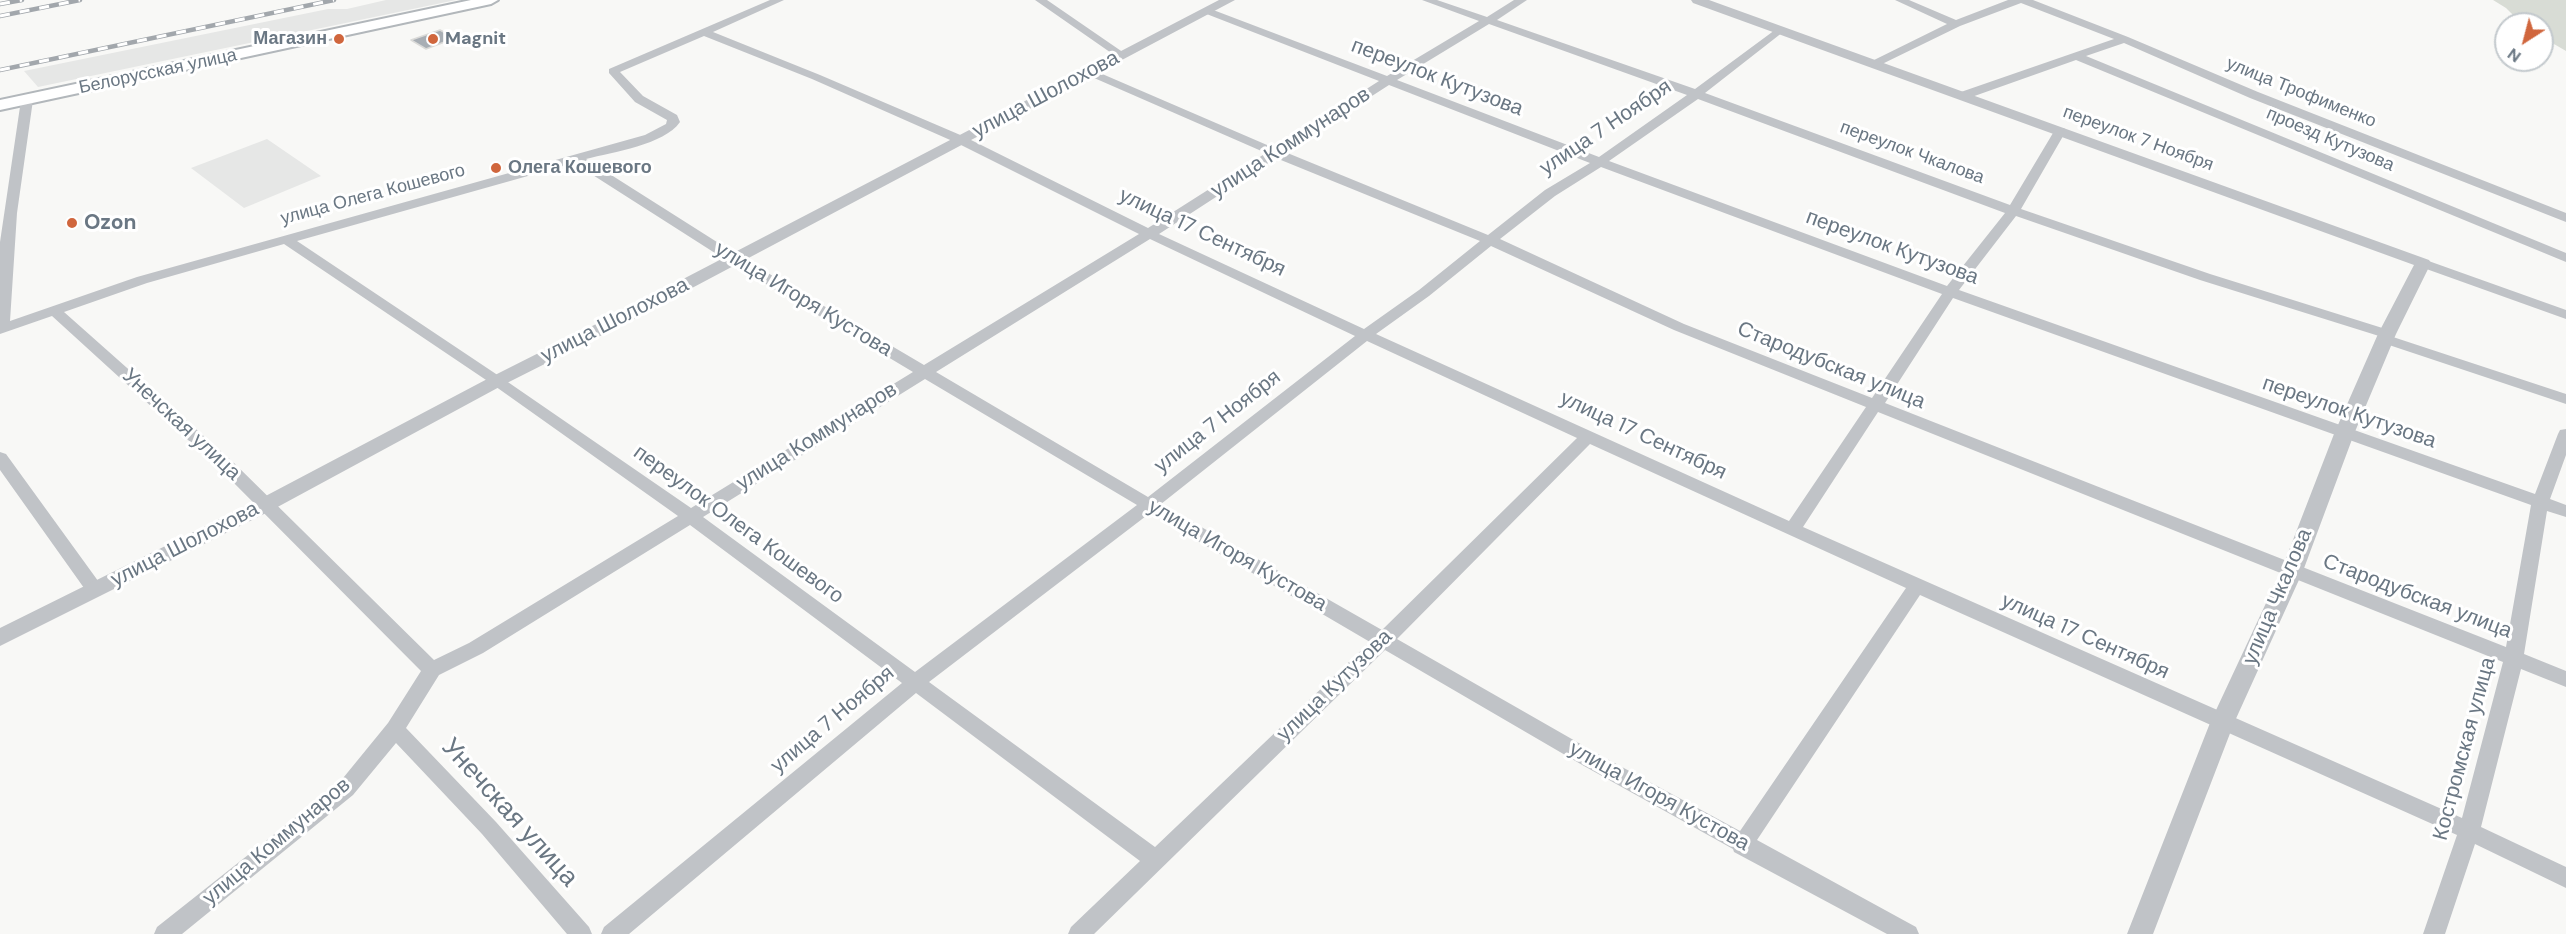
<!DOCTYPE html>
<meta charset="utf-8">
<style>
body{margin:0}
#map{position:relative;width:2566px;height:934px;overflow:hidden;background:#f8f8f6;font-family:"DM Sans",sans-serif}
canvas{display:block}
.north{position:absolute;left:2494px;top:12px;width:60px;height:60px;box-sizing:border-box;background:#fff;border:2px solid #c3c9cd;border-radius:50%;rotate:216deg;font-size:16px;font-weight:700;line-height:24px;text-align:center;color:#6a7783}
.north::after{content:'';display:block;margin:auto;width:21px;height:27px;background:#d0663d;clip-path:polygon(50% 0,100% 100%,50% 72%,0 100%)}
</style>
<div id="map">
<canvas width="2566" height="934"></canvas>
<div class="north">N</div>
</div>
<script>
const context = document.querySelector('canvas').getContext('2d');
context.lineJoin = 'round';
function paint(path, color) { context.fillStyle = color; context.fill(path, 'evenodd'); }
function trace(path, color, width, dash) { context.strokeStyle = color; context.lineWidth = width; context.lineCap = dash ? 'butt' : 'round'; context.setLineDash(dash || []); context.stroke(path); }
function label(font, color, halo, rows, align = 'center') {
  context.font = font + ' "DM Sans",sans-serif'; context.lineWidth = 6; context.setLineDash([]); context.textBaseline = 'middle'; context.strokeStyle = halo; context.fillStyle = color; for (const [text, x, y, turn = 0] of rows) {
    context.save(); context.translate(x, y); context.rotate((+turn || 0) * Math.PI / 180); context.textAlign = isNaN(turn) ? turn : align; if (halo) context.strokeText(text, 0, 0); context.fillText(text, 0, 0); context.restore();
  }
}
const built = new Path2D(`
 M386 0H456L38 87 24 71 328 9H347Z
 M267 139 321 176 244 208 191 168Z`);
const green = new Path2D(`
 M2493 0H2566V51L2542 37V24H2522L2506 8Z`);
const building = new Path2D(`
 M440 30 455 38 426 49 411 40Z`);
const minor = new Path2D(`
 M770 0H784L713 32 820 75 965 137 1148 228 1266 153 1085 74V70H1093L1274 148 1379 81 1204 13V9L1208 8 1387 76 1479 21 1422 0H1437L1487 17 1514 0H1527L1497 20 1695 89 1779 27 1783 28V32L1705 93 2010 205 2056 128H2064L2066 131 2021 209 2210 274 2392 331 2394 334 2393 337 2566 394V404L2380 342 2378 339 2379 336 2200 280 2016 216 1959 290 2535 494 2558 434 2560 430 2566 429V455L2550 499 2566 505V517L2547 511 2524 654 2566 671V687L2521 669 2481 827 2566 867V888L2475 844 2445 934H2423L2457 835 1920 595 1757 840 1916 927 1919 934H1887L1734 852 1733 849 1584 766 1385 650 1094 934H1068L1071 927 1140 861 916 693 629 934H601L604 927 902 683 690 525 483 653 439 675 406 728 496 822 589 927 592 934H567L482 834 396 743 353 795 182 934H154L157 927 339 783 388 723 421 671 221 470 52 316 0 334V242L21 100 27 96 33 100 17 213 10 321 137 277 645 135 666 124 667 120 635 102 609 73V69ZM1489 24 1687 95 1599 157 1397 80ZM704 36 812 79 957 143 1139 234 924 365 739 256 586 159C613 152 664 145 680 122L677 115 643 96 620 72ZM1389 85 1590 163 1545 190 1488 235 1285 152ZM1698 99 2005 213 1947 286 1609 161ZM1276 158 1480 241 1419 290 1364 329 1159 234ZM574 163 729 262 913 372 691 508 502 378 297 241ZM1601 167 1942 294 1872 398 1684 324 1500 239 1555 196ZM1150 239 1355 336 1148 497 936 372ZM284 244 492 384 678 516 469 643 434 660 233 462 64 312 147 283ZM1491 246 1674 330 1866 407 1789 521 1376 334 1429 296ZM1953 298 2531 505 2506 647 1885 403ZM1367 341 1577 438 1382 630 1161 504ZM925 379 1137 505 915 672 703 517ZM1878 412 2503 662 2462 818 1803 527ZM1590 444 1906 588 1740 831 1598 754 1397 639ZM1150 513 1370 642 1155 847 929 682Z
 M1035 0H1047L1127 55 1121 58 1117 57Z
 M1895 0H1909L1956 20 2008 0H2033L2128 37 2258 92 2566 213V222L2250 98 2124 43 2086 56 2566 253V262L2076 60 1966 99H1958V93L2114 39 2021 3 1960 26 1878 66H1870V62L1947 24Z
 M2423 259 2566 310V319L2418 266 2416 263Z
 M0 452 6 454 101 585 104 590 101 595 95 597 89 595 0 470Z`);
const tertiary = new Path2D(`
 M1219 0H1235L626 323 503 385 272 510 0 646V628L258 500 491 377 614 315Z
 M1691 0H1709L2429 260 2431 263 2396 334 2354 434 2303 571 2234 723 2153 934H2127L2210 723 2281 571 2334 434 2378 334 2414 265 1693 3Z`);
const secondary = new Path2D(`
 M471 0H498L491 4 0 110V100Z`);
const rail = new Path2D(`
 M0 4 22 0
 M0 16 80 0
 M0 70 334 0`);
const markers = [
 [339,39,6,"#d0663d"],
 [433,39,6,"#d0663d"],
 [496,168,6,"#d0663d"],
 [72,223,6,"#d0663d"]
];
const farPoinames = [
 ["Магазин",327,39,"right"],
 ["Magnit",445,39],
 ["Олега Кошевого",508,168]
];
const farStreetnames = [
 ["Белорусская улица",158,72,-12],
 ["улица Трофименко",2301,93,22],
 ["переулок 7 Ноября",2138,139,20],
 ["проезд Кутузова",2330,140,23],
 ["переулок Чкалова",1912,153,20],
 ["улица Олега Кошевого",373,195,-15]
];
const streetNames = [
 ["переулок Кутузова",1437,78,21],
 ["улица Шолохова",1046,95,-28],
 ["улица 7 Ноября",1606,128,-34],
 ["улица Коммунаров",1291,143,-33],
 ["улица 17 Сентября",1202,233,25],
 ["переулок Кутузова",1892,248,20],
 ["улица Игоря Кустова",803,300,31],
 ["улица Шолохова",615,321,-27],
 ["Стародубская улица",1831,366,22],
 ["переулок Кутузова",2349,413,19],
 ["улица 7 Ноября",1218,422,-38],
 ["Унечская улица",181,425,43],
 ["улица 17 Сентября",1643,436,25],
 ["улица Коммунаров",817,437,-32],
 ["переулок Олега Кошевого",738,525,36],
 ["улица Шолохова",185,545,-27],
 ["улица Игоря Кустова",1237,556,30],
 ["улица Чкалова",2278,597,-67],
 ["Стародубская улица",2417,597,21],
 ["улица 17 Сентября",2085,637,24],
 ["улица Кутузова",1335,686,-44],
 ["улица 7 Ноября",833,720,-40],
 ["Костромская улица",2465,749,-75],
 ["улица Игоря Кустова",1659,797,29],
 ["улица Коммунаров",277,842,-40]
];
const poiNames = [
 ["Ozon",84,223]
];
const nearStreetnames = [
 ["Унечская улица",509,813,48]
];
paint(built, '#e6e7e6');
paint(green, '#d8dcd5');
paint(building, '#a8aeb4');
trace(building, '#dadad8', 1.5);
trace(secondary, '#b2b7bb', 4);
paint(minor, '#c0c3c7');
paint(tertiary, '#c0c3c7');
paint(secondary, '#fff');
trace(rail, '#a2a7ac', 4.5);
trace(rail, '#fff', 3, [10]);
for (const [x, y, r, color] of markers) { const dot = new Path2D(); dot.arc(x, y, r, 0, 2 * Math.PI); context.fillStyle = color; context.fill(dot); trace(dot, '#fff', 2); }
label('bold 18px', '#6a7783', '#fff', farPoinames, 'left');
label('18px', '#6a7783', '#fff', farStreetnames);
label('21px', '#6a7783', '#fff', streetNames);
label('bold 21px', '#6a7783', '#fff', poiNames, 'left');
label('26px', '#6a7783', '#fff', nearStreetnames);
</script>
